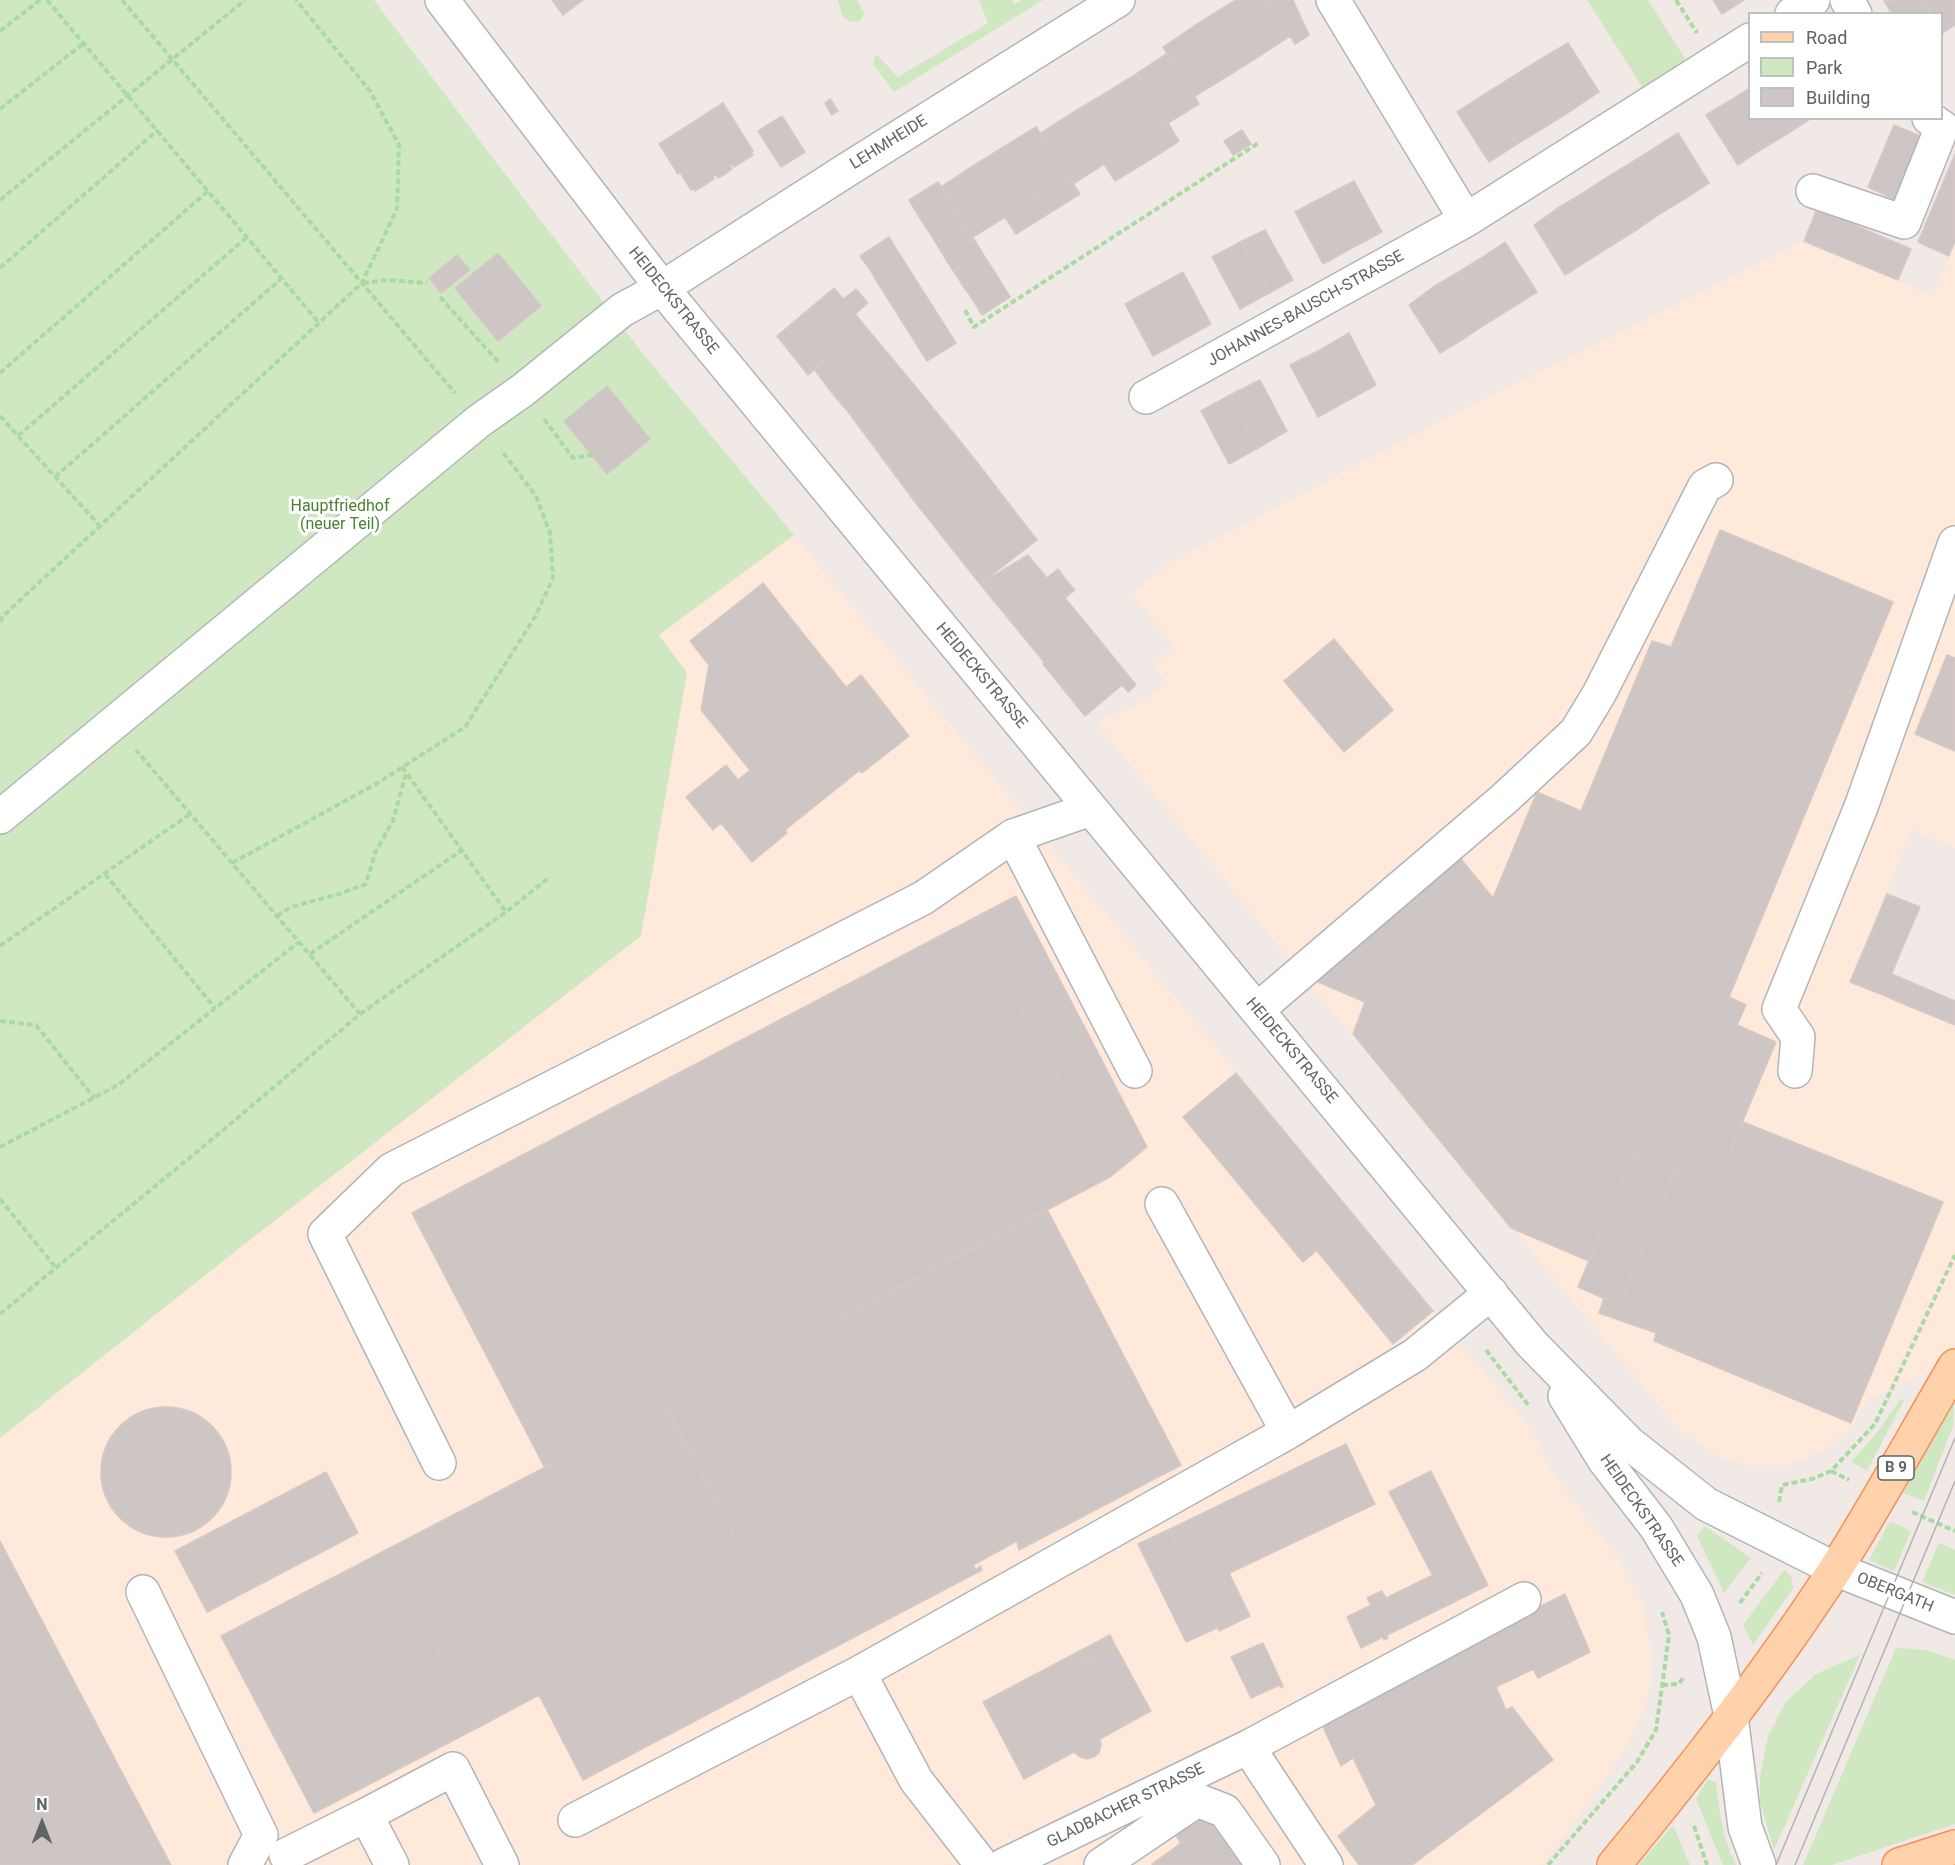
<!DOCTYPE html>
<style>
body{margin:0}
#map{position:relative;width:1955px;height:1865px;overflow:hidden;background:#f0e9e5;font-family:Roboto,sans-serif}
canvas{display:block}
.legend{position:absolute;left:1748px;top:12px;width:195px;height:108px;box-sizing:border-box;background:#fff;border:2px solid #bec1c2;margin:0;padding:8px 10px;list-style:none;font-size:18px;color:#5d6466}
.legend li{display:flex;align-items:center;gap:12px;height:30px}
.legend b{width:30px;border:2px solid #bec1c2}
.north{position:absolute;left:12px;top:1793px;width:60px;height:60px;-webkit-text-stroke:4px #fff;paint-order:stroke;rotate:0deg;font-size:16px;font-weight:700;line-height:24px;text-align:center;color:#5d6466}
.north::after{content:'';display:block;margin:auto;width:21px;height:27px;background:#5d6466;clip-path:polygon(50% 0,100% 100%,50% 72%,0 100%)}
</style>
<div id="map">
<canvas width="1955" height="1865"></canvas>
<ul class="legend">
<li><b style="height:8px;background:#ffd2ab"></b>Road</li>
<li><b style="height:16px;background:#cfe8c1"></b>Park</li>
<li><b style="height:16px;background:#cdc6c4"></b>Building</li>
</ul>
<div class="north">N</div>
</div>
<script>
const context = document.querySelector('canvas').getContext('2d');
context.lineJoin = 'round';
function paint(path, color) { context.fillStyle = color; context.fill(path, 'evenodd'); }
function trace(path, color, width, dash) { context.strokeStyle = color; context.lineWidth = width; context.lineCap = dash ? 'butt' : 'round'; context.setLineDash(dash || []); context.stroke(path); }
function label(font, color, halo, rows, align = 'center') {
  context.font = font + ' Roboto,sans-serif'; context.lineWidth = 6; context.setLineDash([]); context.textBaseline = 'middle'; context.strokeStyle = halo; context.fillStyle = color; for (const [text, x, y, turn = 0] of rows) {
    context.save(); context.translate(x, y); context.rotate((+turn || 0) * Math.PI / 180); context.textAlign = isNaN(turn) ? turn : align; if (halo) context.strokeText(text, 0, 0); context.fillText(text, 0, 0); context.restore();
  }
}
const commercial = new Path2D(`
 M1802 242 1932 295 1955 246V848L1912 830 1849 981 1955 1026V1360L1869 1399 1852 1426 1827 1448 1789 1465 1750 1466 1721 1458 1679 1430 1516 1232 1509 1228 1096 723 1145 700 1167 682 1153 664 1175 648 1132 593 1172 562 1445 419Z
 M794 535 1535 1434 1549 1468 1620 1561 1645 1609 1651 1661 1647 1703 1621 1756 1543 1865H0V1438L237 1250 658 636Z`);
const green = new Path2D(`
 M0 0H374L492 157 644 355 794 535 659 635 687 673 641 936 237 1250 0 1438Z
 M838 0H857L864 13C861 25 852 23 843 18Z
 M979 0H1012L1015 4 1022 0H1043L894 92 873 64 875 56H878L898 77 988 23Z
 M1587 0H1648L1689 65 1646 93Z
 M1955 1394 1953 1426 1924 1501 1903 1493Z
 M1905 1398 1867 1471 1851 1462 1876 1434 1899 1401Z
 M1890 1521 1911 1531 1894 1571 1869 1560Z
 M1705 1526 1751 1558 1724 1593 1697 1536Z
 M1939 1543 1955 1550V1595L1922 1582Z
 M1784 1570 1791 1576 1793 1588 1753 1645 1743 1625Z
 M1896 1648 1926 1650 1955 1660V1824L1832 1865H1803Z
 M1860 1655 1774 1850 1760 1802V1776L1768 1736 1785 1703 1816 1674Z
 M1708 1779 1716 1783C1719 1811 1723 1839 1736 1865H1723L1696 1799Z
 M1673 1825 1690 1865H1639Z`);
const building = new Path2D(`
 M552 0H583L563 15Z
 M1236 0H1268L1290 36 1258 57 1226 6Z
 M1270 0H1293L1309 35 1295 44 1268 1Z
 M1713 0H1744L1722 14Z
 M1923 0H1955V25L1943 33 1942 30V14H1932Z
 M1923 0 1932 14H1892L1884 1Z
 M1226 6 1258 57 1226 77 1194 26Z
 M1194 26 1226 77 1195 96 1163 47Z
 M1568 43 1599 92 1572 110 1539 60Z
 M1168 53 1199 104 1168 123 1136 74Z
 M1539 60 1572 110 1545 127 1512 77Z
 M1136 74 1168 123 1136 144 1104 94Z
 M1512 77 1545 127 1517 144 1485 94Z
 M1750 88V118H1776L1787 134 1762 149 1731 100Z
 M1104 94 1136 144 1104 164 1072 113Z
 M1485 94 1517 144 1489 162 1457 112Z
 M830 99 838 111 832 115 825 103Z
 M1731 100 1762 149 1738 165 1706 115Z
 M723 103 753 151 751 152 753 155 734 167 732 164 730 166 732 169 725 174 692 123Z
 M1072 113 1104 164 1073 184 1041 133Z
 M782 116 805 152 781 167 758 131Z
 M1776 118H1809L1810 119 1787 134Z
 M692 123 725 174 718 178 715 175 713 176 714 179 695 191 694 189 691 190 680 172 678 174 659 144Z
 M1168 123 1179 141 1148 161 1136 144Z
 M1894 125 1925 138 1898 201 1868 187Z
 M1036 127 1068 176 1037 196 1005 146Z
 M1242 130 1251 144 1233 155 1224 141Z
 M1678 133 1709 183 1686 198 1653 149Z
 M1136 144 1148 161 1115 181 1104 164Z
 M1005 146 1037 196 1005 217 973 166Z
 M1653 149 1686 198 1661 213 1629 164Z
 M1955 154V241L1949 256 1918 242Z
 M1629 164 1661 213 1638 229 1606 178Z
 M973 166 1005 217 973 237 941 187Z
 M1068 176 1080 194 1016 234 1005 217Z
 M1606 178 1638 229 1614 244 1583 193Z
 M1354 181 1382 232 1352 248 1325 196Z
 M938 182 947 196 918 215 909 200Z
 M1583 193 1614 244 1590 259 1558 208Z
 M947 196 956 211 927 229 918 215Z
 M1325 196 1352 248 1323 264 1295 212Z
 M1558 208 1590 259 1565 275 1534 225Z
 M1817 209 1911 249 1898 280 1804 241Z
 M956 211 965 225 936 243 927 229Z
 M965 225 974 239 945 258 936 243Z
 M1265 230 1293 280 1269 293 1242 241Z
 M889 237 898 252 870 270 860 256Z
 M974 239 983 254 954 272 945 258Z
 M1242 241 1269 293 1240 309 1212 257Z
 M1505 242 1537 292 1513 307 1481 258Z
 M898 252 907 266 879 285 870 270Z
 M498 253 541 306 498 341 455 288Z
 M983 254 992 268 963 286 954 272Z
 M457 255 470 270 441 293 429 278Z
 M1481 258 1513 307 1489 322 1457 273Z
 M907 266 956 343 927 361 879 285Z
 M992 268 1001 282 973 300 963 286Z
 M1183 272 1211 324 1182 340 1154 288Z
 M1457 273 1489 322 1465 338 1433 287Z
 M1001 282 1010 297 982 315 973 300Z
 M1433 287 1465 338 1440 353 1409 305Z
 M834 288 865 326 808 375 777 336Z
 M1154 288 1182 340 1153 356 1125 304Z
 M856 289 868 303 855 314 843 299Z
 M865 326 885 350 832 393 814 369Z
 M1349 333 1376 385 1347 401 1320 350Z
 M885 350 906 375 849 413 832 393Z
 M1320 350 1347 401 1318 417 1290 365Z
 M906 375 973 457 915 502 849 413Z
 M1260 380 1287 431 1258 448 1230 395Z
 M607 386 650 439 607 474 564 421Z
 M1230 395 1258 448 1229 464 1201 411Z
 M973 457 1037 540 980 584 915 502Z
 M1720 530 1893 602 1729 997 1746 1005 1737 1025 1776 1042 1716 1185 1635 1152 1589 1261 1511 1228 1353 1034 1365 1002 1311 979 1460 858 1493 898 1537 792 1581 811 1652 641 1671 647Z
 M1028 555 1047 578 1058 569 1066 580 1012 623 980 584Z
 M1066 580 1075 590 1065 598 1089 627 1045 663 1012 623Z
 M763 583 805 636 792 646 817 678 800 692 816 712 861 675 909 736 862 773 860 770 785 830 787 833 752 862 721 823 713 830 686 797 726 765 738 780 750 770 701 710 709 665 690 641Z
 M1089 627 1136 685 1128 692 1122 685 1085 716 1043 664Z
 M805 636 846 687 816 712 800 692 817 678 792 646Z
 M1334 639 1393 710 1344 752 1284 681Z
 M1947 655 1955 658V751L1915 734Z
 M1887 894 1920 907 1902 949 1870 935Z
 M1016 896 1083 1024 1041 1046 974 918Z
 M974 918 1110 1177 667 1409V1407L585 1451 584 1447 545 1468 412 1213Z
 M1870 935 1902 949 1883 995 1850 982Z
 M1892 974 1915 984 1906 1005 1883 995Z
 M1915 984 1955 1001V1025L1906 1005Z
 M1083 1024 1147 1147 1110 1177 1041 1046Z
 M1236 1073 1356 1218 1303 1262 1183 1117Z
 M1743 1122 1943 1202 1851 1423 1654 1341 1656 1333 1599 1313 1604 1298 1619 1305 1676 1169 1716 1185Z
 M1635 1152 1676 1169 1619 1305 1578 1287Z
 M1047 1209 1181 1465 1019 1550 1017 1541 973 1565 976 1570 980 1566 982 1570 801 1665 667 1409Z
 M1356 1218 1399 1270 1359 1302 1317 1251Z
 M1399 1270 1433 1311 1393 1344 1359 1302Z
 M101 1472a65 65 0 1 1 130 0a65 65 0 1 1-130 0Z
 M667 1407 801 1665 583 1780 539 1695 479 1727 386 1550 584 1447 585 1451Z
 M1346 1444 1375 1504 1198 1588 1170 1529Z
 M1431 1471 1488 1585 1448 1605 1389 1492Z
 M326 1472 358 1533 207 1612 175 1551Z
 M1170 1529 1217 1628 1186 1642 1138 1544Z
 M0 1541 107 1744 0 1800Z
 M386 1550 479 1727 314 1813 221 1636Z
 M1229 1573 1250 1616 1219 1631 1198 1588Z
 M1433 1575 1448 1605 1387 1635 1388 1638 1384 1640 1383 1637 1361 1648 1347 1617 1371 1605 1367 1598 1382 1591 1386 1598Z
 M1565 1594 1590 1652 1538 1678 1533 1669 1496 1687 1506 1710 1512 1707 1553 1760 1412 1865H1359L1338 1836 1376 1805 1353 1758 1341 1766 1319 1718Z
 M1110 1635 1115 1645 988 1711 983 1702Z
 M1263 1643 1283 1686 1281 1688 1280 1685 1251 1698 1231 1657Z
 M1115 1645 1151 1711 1127 1724 1091 1657Z
 M1091 1657 1127 1724 1100 1739 1101 1745 1099 1753 1094 1757 1087 1759 1080 1757 1074 1752 1024 1779 988 1711Z
 M107 1744 171 1865H0V1800Z
 M1197 1812 1206 1825 1181 1843 1172 1830Z
 M1210 1822 1242 1865H1153L1152 1864Z`);
const path = new Path2D(`
 M47 0 319 323
 M122 0 455 393
 M1676 0 1697 33
 M0 31 40 0
 M0 109 84 43
 M0 200 245 0
 M0 268 158 130
 M363 283 387 280 427 283
 M440 297 500 364
 M965 310 974 327 1260 142
 M0 373 208 191
 M0 416 99 525
 M544 419 573 458 592 455
 M18 436 247 237
 M55 477 282 278
 M0 622 3 616 362 283 397 209 399 145 370 91 296 0
 M402 767 506 912
 M232 863 376 784 465 727 535 617 553 578 550 533 536 496 501 450
 M105 874 215 1008
 M277 916 291 907 339 894 366 884 375 853 393 821 406 773
 M0 946 190 814
 M310 954 462 850
 M360 1014 506 912 550 877
 M0 1021 36 1025 94 1098
 M0 1147 118 1085 299 942
 M0 1199 56 1268
 M0 1314 222 1131 360 1014 136 750
 M1486 1350 1529 1406
 M1831 1471 1849 1480
 M1779 1502 1782 1485 1812 1479 1831 1471 1875 1424 1955 1255
 M1912 1512 1955 1531
 M1740 1603 1762 1573
 M1662 1685 1679 1684 1684 1676
 M1694 1826 1707 1865
 M1548 1865 1637 1762 1656 1730 1669 1635 1662 1612`);
const minor = new Path2D(`
 M442 0 662 288 1532 1344 1629 1443 1706 1504 1835 1569 1955 1617
 M1333 0 1466 220
 M1847 0 1855 14
 M1792 14 1813 0
 M1813 191 1904 222 1942 127 1929 118
 M1146 397 1466 220 1750 40
 M0 817 479 421 523 390 622 310 662 288 853 166 1118 0
 M1013 836 1135 1071
 M1257 1010 1504 799 1576 732 1599 694 1705 486 1716 480
 M1795 1071 1798 1037 1779 1009 1861 807 1955 543
 M1565 1396 1605 1461 1656 1527 1697 1595 1714 1637 1731 1716 1745 1827 1759 1865
 M1288 1432 1415 1355 1491 1293
 M439 1463 325 1234 391 1170 923 898 1013 836 1091 809
 M143 1592 261 1835 245 1865
 M1248 1747 1326 1865
 M366 1815 453 1769 502 1865
 M575 1820 859 1673
 M286 1855 366 1815 392 1865
 M982 1865 916 1780 859 1673 1288 1432 1162 1204
 M1004 1865 1248 1747 1524 1599
 M1101 1865 1197 1800 1225 1811 1263 1865`);
const major = new Path2D(`
 M1614 1865C1692 1770 1768 1673 1835 1570 1877 1504 1915 1434 1955 1366
 M1899 1865 1955 1847`);
const tram = new Path2D(`
 M1776 1865 1955 1438
 M1795 1865 1955 1481`);
const shields = [
 [1896,1468,36]
];
const shieldNames = [
 ["B 9",1896,1468]
];
const streetNames = [
 ["LEHMHEIDE",889,143,-32],
 ["HEIDECKSTRASSE",673,301,51],
 ["JOHANNES-BAUSCH-STRASSE",1306,309,-29],
 ["HEIDECKSTRASSE",981,676,50],
 ["HEIDECKSTRASSE",1291,1051,50],
 ["HEIDECKSTRASSE",1641,1511,55],
 ["OBERGATH",1895,1593,22],
 ["GLADBACHER STRASSE",1126,1806,-26]
];
const parkNames = [
 ["Hauptfriedhof",340,507],
 ["(neuer Teil)",340,525]
];
paint(commercial, '#ffe9db');
paint(green, '#cfe8c1');
paint(building, '#cdc6c4');
trace(building, '#d5c9c3', 1.5);
trace(minor, '#b0b6b8', 36);
trace(major, '#f78f57', 36);
trace(path, '#a9daa3', 4, [6, 3]);
trace(minor, '#fff', 33);
trace(major, '#ffd2ab', 33);
trace(tram, '#b2b3b4', 1.5);
for (const [x, y, w] of shields) { const box = new Path2D(); box.roundRect(x - w / 2, y - 12, w, 24, 4.5); context.fillStyle = '#fff'; context.fill(box); trace(box, '#5d6466', 1.5); }
label('bold 15px', '#5d6466', null, shieldNames);
label('16px', '#5d6466', '#fff', streetNames);
label('16px', '#4b8230', '#fff', parkNames);
</script>
